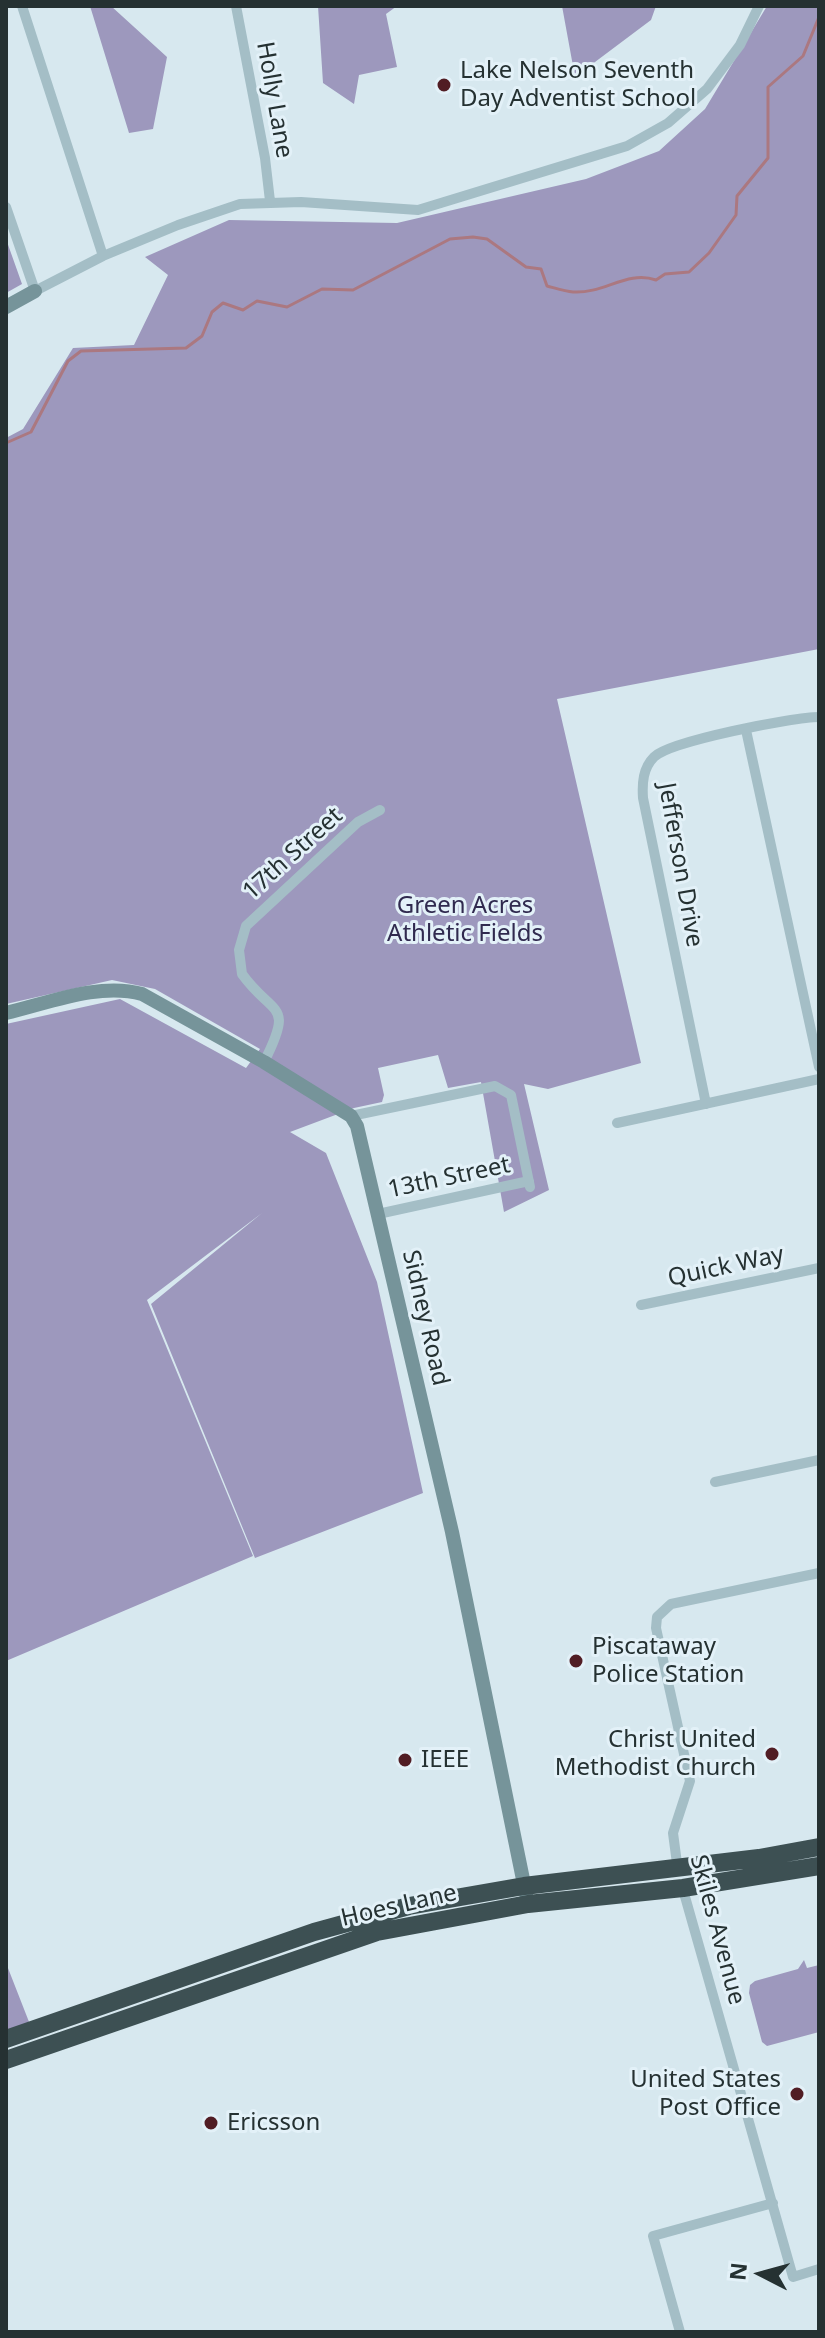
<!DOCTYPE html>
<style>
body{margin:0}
#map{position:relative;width:825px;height:2338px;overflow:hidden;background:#d7e8ef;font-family:"Noto Sans",sans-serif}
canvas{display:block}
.frame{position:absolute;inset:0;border:8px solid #253132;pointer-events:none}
.north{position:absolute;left:721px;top:2234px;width:80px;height:80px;-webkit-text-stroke:6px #e3f1f8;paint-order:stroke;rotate:276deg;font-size:22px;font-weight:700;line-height:32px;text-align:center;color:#253132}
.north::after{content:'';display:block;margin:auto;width:28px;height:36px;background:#253132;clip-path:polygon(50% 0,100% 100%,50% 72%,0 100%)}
</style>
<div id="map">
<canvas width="825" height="2338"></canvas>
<div class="frame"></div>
<div class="north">N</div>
</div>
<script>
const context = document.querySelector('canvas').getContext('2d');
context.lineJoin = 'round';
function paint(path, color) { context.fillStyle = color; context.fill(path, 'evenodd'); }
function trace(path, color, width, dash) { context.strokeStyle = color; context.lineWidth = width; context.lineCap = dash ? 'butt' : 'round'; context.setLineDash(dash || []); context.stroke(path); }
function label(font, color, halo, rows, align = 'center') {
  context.font = font + ' "Noto Sans",sans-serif'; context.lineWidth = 6; context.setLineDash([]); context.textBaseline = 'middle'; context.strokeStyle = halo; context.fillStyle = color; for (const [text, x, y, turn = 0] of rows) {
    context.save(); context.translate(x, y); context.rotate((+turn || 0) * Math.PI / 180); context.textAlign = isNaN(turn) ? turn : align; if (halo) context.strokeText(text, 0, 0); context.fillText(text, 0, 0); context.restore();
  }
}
const green = new Path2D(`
 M90 6H111L167 57 153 129 129 133Z
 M318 6H397L386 14 397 67 359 75 354 104 323 83Z
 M562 6H656L651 20 575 77Z
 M767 6H819V649L557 699 641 1063 548 1089 524 1084 549 1190 504 1212 481 1082 448 1088 438 1055 378 1068 384 1095 382 1102 354 1108 290 1132 326 1153 377 1282 423 1493 255 1558 151 1304 262 1213 147 1300 253 1556 6 1661V1024L120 999 246 1068 260 1049 155 989 112 980 6 1004V438L23 429 73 348 134 345 168 275 145 257 229 220 397 223 586 179 659 151 705 109Z
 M6 239 22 284 6 293Z
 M804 1960 807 1968 819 1965V2032L767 2046 762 2042 749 1993 750 1985 755 1981 798 1969Z
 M6 1963 31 2027 6 2035Z`);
const stream = new Path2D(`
 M6 443 31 432 68 361 81 351 186 348 202 336 212 312 223 303 243 310 257 301 287 307 322 289 353 290 450 239 473 237 487 239 526 267 541 269 547 286C555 288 565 291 573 292 604 294 627 270 656 280L665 274 689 272 709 253 736 215 737 196 768 158V87L803 56 819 17`);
const street = new Path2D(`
 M22 6 103 256
 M236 6 265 158 270 201
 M6 207 35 291 103 256 178 225 240 204 301 202 418 210 627 146 668 123 707 89 740 45 759 6
 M746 730 819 1067
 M264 1062C295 1001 273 1017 242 974L239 950 246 926 358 822 380 810
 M706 1104 643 798C642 783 643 768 654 757 670 741 794 717 819 717
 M351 1116 495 1086 511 1095 530 1187
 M617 1123 819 1079
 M378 1214 529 1181
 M641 1305 819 1268
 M715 1482 819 1460
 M678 1871 673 1833 690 1781 656 1628 657 1617 671 1604 819 1573
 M682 1886 793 2277 819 2269
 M680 2332 653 2236 773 2203`);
const secondary = new Path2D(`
 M6 307 35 291
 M6 1013C49 1003 99 982 142 994L264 1062 351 1116 357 1126 452 1532 526 1894`);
const highway = new Path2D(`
 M6 2039 314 1932 409 1906 524 1886 759 1858 819 1847
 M6 2060 377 1932 528 1904 683 1888 819 1866`);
const markers = [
 [444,85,8,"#511d24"],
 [576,1661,8,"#511d24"],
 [772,1754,8,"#511d24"],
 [405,1760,8,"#511d24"],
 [797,2094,8,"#511d24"],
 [211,2123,8,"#511d24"]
];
const poiNames = [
 ["Lake Nelson Seventh",460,71],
 ["Day Adventist School",460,99],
 ["Piscataway",592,1647],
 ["Police Station",592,1675],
 ["Christ United",756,1740,"right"],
 ["Methodist Church",756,1768,"right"],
 ["IEEE",421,1760],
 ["United States",781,2080,"right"],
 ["Post Office",781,2108,"right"],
 ["Ericsson",227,2123]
];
const streetNames = [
 ["Holly Lane",274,100,80],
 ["17th Street",293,854,-42],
 ["Jefferson Drive",680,865,80],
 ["13th Street",449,1178,-12],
 ["Quick Way",726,1267,-12],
 ["Sidney Road",425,1318,77],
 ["Hoes Lane",399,1906,-13],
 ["Skiles Avenue",717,1930,75]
];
const parkNames = [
 ["Green Acres",465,906],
 ["Athletic Fields",465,934]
];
paint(green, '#9d98bd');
trace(stream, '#ab7880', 3);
trace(street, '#a4bec6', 10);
trace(secondary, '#76949a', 14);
trace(highway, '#3d5053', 18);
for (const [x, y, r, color] of markers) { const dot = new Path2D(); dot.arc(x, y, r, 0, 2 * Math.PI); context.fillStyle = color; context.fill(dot); trace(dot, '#e3f1f8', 3); }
label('24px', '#253132', '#e3f1f8', poiNames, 'left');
label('24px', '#253132', '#e3f1f8', streetNames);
label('24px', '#302a4f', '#e3f1f8', parkNames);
</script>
